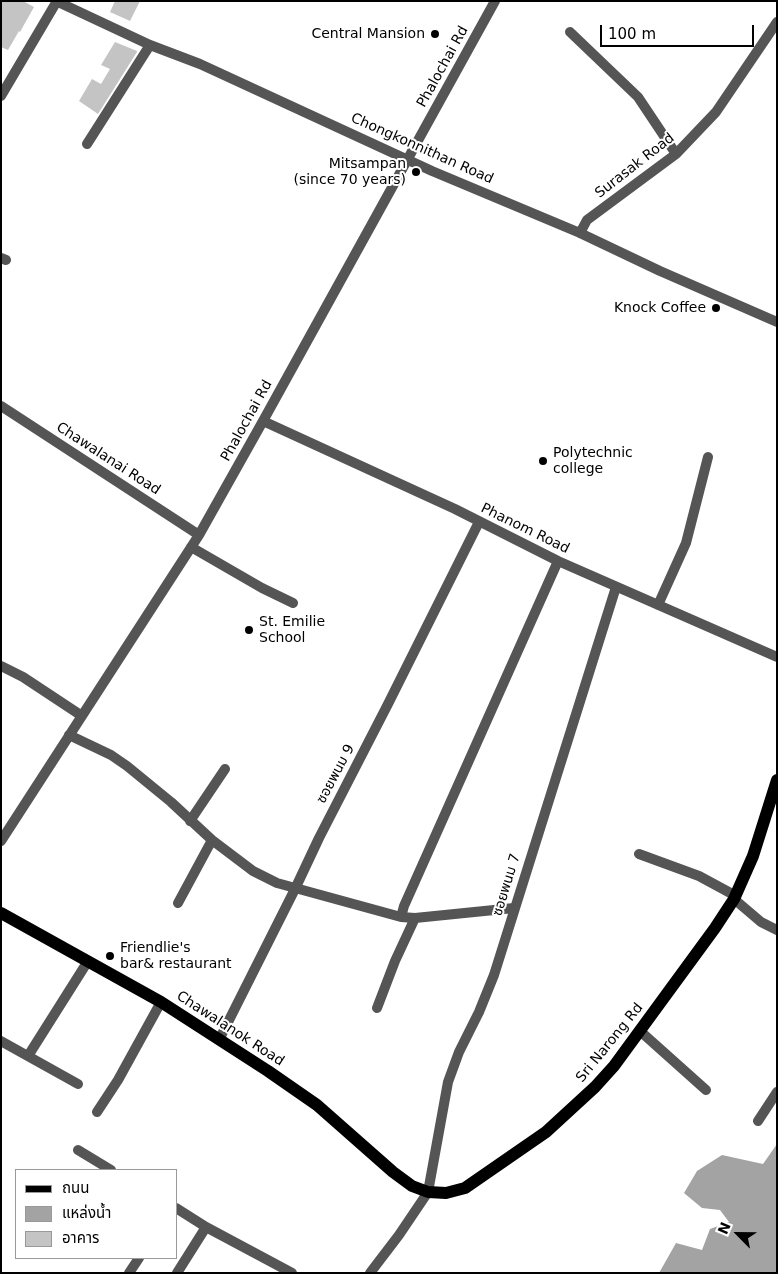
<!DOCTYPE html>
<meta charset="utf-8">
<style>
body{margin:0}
#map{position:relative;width:778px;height:1274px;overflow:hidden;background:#fff;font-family:"DejaVu Sans","Noto Sans Thai",sans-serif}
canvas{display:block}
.frame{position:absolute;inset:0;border:2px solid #000;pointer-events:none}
.legend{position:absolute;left:15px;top:1169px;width:162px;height:90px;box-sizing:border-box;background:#fff;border:1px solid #999;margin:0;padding:6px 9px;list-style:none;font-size:15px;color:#000}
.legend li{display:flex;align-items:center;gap:10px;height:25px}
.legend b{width:25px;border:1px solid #999}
.north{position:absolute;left:713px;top:1209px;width:50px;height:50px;-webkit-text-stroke:4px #fff;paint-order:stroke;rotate:293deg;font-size:14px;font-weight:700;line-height:20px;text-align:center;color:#000}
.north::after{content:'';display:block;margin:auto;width:18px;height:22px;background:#000;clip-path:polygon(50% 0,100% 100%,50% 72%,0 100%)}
.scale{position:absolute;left:600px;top:25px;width:154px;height:22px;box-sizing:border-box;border:2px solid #000;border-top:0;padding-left:6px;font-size:15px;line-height:18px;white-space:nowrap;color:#000;-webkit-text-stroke:4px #fff;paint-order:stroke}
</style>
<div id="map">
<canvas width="778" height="1274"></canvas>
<div class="frame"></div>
<ul class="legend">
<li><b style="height:6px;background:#000"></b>ถนน</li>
<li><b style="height:14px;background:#a3a3a3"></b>แหล่งน้ำ</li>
<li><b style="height:14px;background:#c4c4c4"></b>อาคาร</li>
</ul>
<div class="north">N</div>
<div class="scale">100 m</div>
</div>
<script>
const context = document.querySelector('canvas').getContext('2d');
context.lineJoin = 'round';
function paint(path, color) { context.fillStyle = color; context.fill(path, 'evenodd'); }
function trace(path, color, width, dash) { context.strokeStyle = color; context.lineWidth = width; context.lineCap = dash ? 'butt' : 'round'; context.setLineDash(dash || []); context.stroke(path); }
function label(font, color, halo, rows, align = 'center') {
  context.font = font + ' "DejaVu Sans","Noto Sans Thai",sans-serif'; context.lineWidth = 4; context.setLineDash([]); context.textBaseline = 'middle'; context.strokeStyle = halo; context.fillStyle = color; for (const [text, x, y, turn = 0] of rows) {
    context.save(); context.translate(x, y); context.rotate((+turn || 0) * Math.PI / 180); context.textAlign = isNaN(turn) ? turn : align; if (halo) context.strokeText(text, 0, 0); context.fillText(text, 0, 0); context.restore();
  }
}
const water = new Path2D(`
 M777 1144V1273H659L676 1243 702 1250 710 1229 729 1222 720 1210 702 1208 684 1193 697 1171 722 1155 763 1164Z`);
const building = new Path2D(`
 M1 1H23L34 7 20 32 19 31 8 50 1 47Z
 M115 1H140L130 21 110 12Z
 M115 42 137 51V52L98 114 79 101 92 79 101 84 110 69 101 65Z`);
const minor = new Path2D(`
 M56 1 150 45 200 64 432 171 580 233 660 271 777 322
 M570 32 638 97 676 154
 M1 96 57 1
 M87 144 150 45
 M580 233 587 220 676 154 716 112 777 22
 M1 258 6 260
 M1 406 199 535
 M263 421 455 509 558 561 777 657
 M191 547 262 588 293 603
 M658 605 686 543 708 457
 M1 666 23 677 82 716
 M69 735 111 755 127 766 171 802 212 840 253 871 277 883 401 917 415 918 514 908
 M190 821 225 769
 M1 841 199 535 263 421 495 1
 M639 854 699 876 736 896
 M734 899 761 922 777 930
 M178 903 212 840
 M401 917 404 906 558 561
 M377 1008 395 961 415 918
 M640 1031 706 1090
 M219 1040 295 889 319 838 388 704 479 522
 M1 1041 78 1084
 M28 1056 88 961
 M97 1112 118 1080 161 1002
 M758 1121 777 1092
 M78 1150 111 1170
 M176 1208 206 1227 292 1273
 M129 1273 139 1258
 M177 1273 206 1227
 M370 1273 399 1235 428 1192 448 1082 459 1052 479 1012 494 975 616 587`);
const major = new Path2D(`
 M1 913 161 1002 268 1071 317 1105 393 1172 412 1186 428 1192 446 1193 465 1188 546 1132 595 1087 614 1066 715 928 734 899 753 856 777 780`);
const markers = [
 [435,34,5,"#000"],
 [416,172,5,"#000"],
 [716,308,5,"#000"],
 [543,461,5,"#000"],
 [249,630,5,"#000"],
 [110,956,5,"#000"]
];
const poiNames = [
 ["Central Mansion",425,34],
 ["Mitsampan",406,164],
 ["(since 70 years)",406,180],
 ["Knock Coffee",706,308],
 ["Polytechnic",553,453,"left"],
 ["college",553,469,"left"],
 ["St. Emilie",259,622,"left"],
 ["School",259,638,"left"],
 ["Friendlie's",120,948,"left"],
 ["bar& restaurant",120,964,"left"]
];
const streetNames = [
 ["Phalochai Rd",443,67,-61],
 ["Chongkonnithan Road",422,149,24],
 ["Surasak Road",635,166,-38],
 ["Phalochai Rd",247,421,-61],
 ["Chawalanai Road",108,459,33],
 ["Phanom Road",525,529,26],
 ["ซอยพนม 9",336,774,-62],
 ["ซอยพนม 7",507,885,-73],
 ["Chawalanok Road",230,1029,33],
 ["Sri Narong Rd",610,1043,-51]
];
paint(water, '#a3a3a3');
paint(building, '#c4c4c4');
trace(minor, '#555', 10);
trace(major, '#000', 12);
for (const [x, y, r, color] of markers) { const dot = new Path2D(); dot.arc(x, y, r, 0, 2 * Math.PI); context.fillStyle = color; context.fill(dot); trace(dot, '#fff', 2); }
label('14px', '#000', '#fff', poiNames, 'right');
label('14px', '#000', '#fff', streetNames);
</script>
